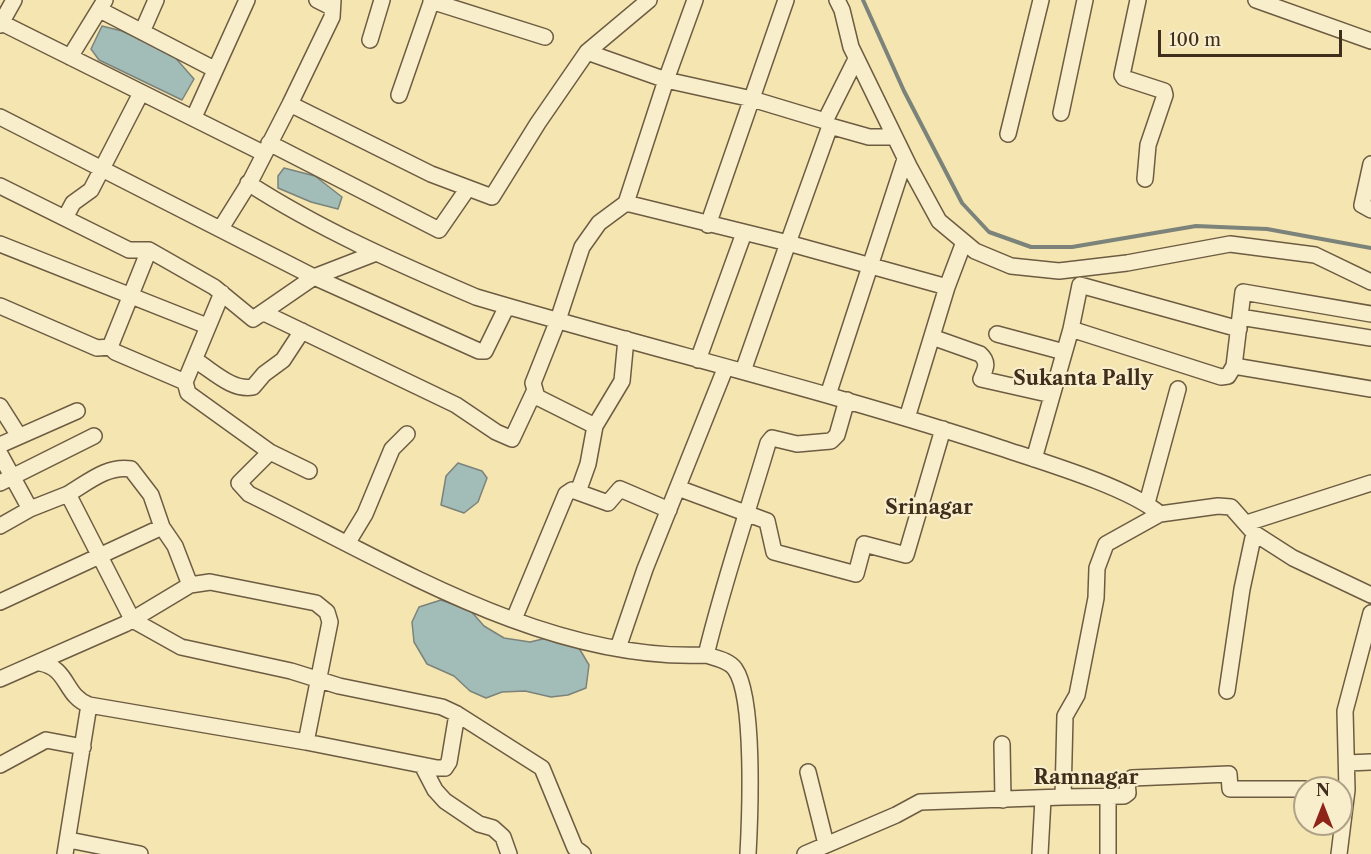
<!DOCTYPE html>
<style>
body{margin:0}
#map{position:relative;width:1371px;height:854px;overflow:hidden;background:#f5e5b1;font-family:"Libre Caslon Text",serif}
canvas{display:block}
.north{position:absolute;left:1293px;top:776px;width:60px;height:60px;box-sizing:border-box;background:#f8eecc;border:2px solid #aea186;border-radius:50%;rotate:0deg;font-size:16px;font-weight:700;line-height:24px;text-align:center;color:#402e1d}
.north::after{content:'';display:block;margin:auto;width:21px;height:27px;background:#8f2418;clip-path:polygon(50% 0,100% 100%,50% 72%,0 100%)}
.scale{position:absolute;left:1158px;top:30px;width:184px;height:27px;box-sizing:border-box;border:3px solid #402e1d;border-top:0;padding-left:8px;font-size:18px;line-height:21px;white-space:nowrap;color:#402e1d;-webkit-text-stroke:4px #f8eecc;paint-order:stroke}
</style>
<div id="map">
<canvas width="1371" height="854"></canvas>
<div class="north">N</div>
<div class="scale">100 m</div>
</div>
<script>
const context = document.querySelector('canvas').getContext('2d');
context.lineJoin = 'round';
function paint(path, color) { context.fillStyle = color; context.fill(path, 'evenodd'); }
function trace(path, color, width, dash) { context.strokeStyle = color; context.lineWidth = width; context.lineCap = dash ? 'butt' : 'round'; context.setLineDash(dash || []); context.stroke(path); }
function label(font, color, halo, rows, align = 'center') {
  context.font = font + ' "Libre Caslon Text",serif'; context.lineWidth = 4.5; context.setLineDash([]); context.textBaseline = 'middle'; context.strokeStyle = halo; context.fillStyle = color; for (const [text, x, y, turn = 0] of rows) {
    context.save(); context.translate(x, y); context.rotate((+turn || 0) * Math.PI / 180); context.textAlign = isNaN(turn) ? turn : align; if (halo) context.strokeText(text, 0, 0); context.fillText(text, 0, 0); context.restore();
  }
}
const water = new Path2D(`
 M102 26 122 31 172 54 194 79 182 100 99 60 91 49Z
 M284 168 315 176 342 197 338 209 311 202 278 188V176Z
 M458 463 482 471 487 478 478 502 464 513 441 505 446 476Z
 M441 600 470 610 484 626 504 638 530 642 547 638 576 643 589 665 586 688 568 695 551 697 525 691 502 692 486 698 470 691 454 676 427 664 414 642 412 622 419 607Z`);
const stream = new Path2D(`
 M863 0 904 91 962 203 989 232 1031 247H1072L1196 226 1267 229 1371 248`);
const minor = new Path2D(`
 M317 0 331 7
 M837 0 842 10 851 47 909 166 939 221 975 251 1011 266 1059 271 1127 263 1230 244 1315 255 1371 282
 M1138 0 1122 75 1124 78 1164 91 1165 95 1148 145 1145 179
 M1256 0 1371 41
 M431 1 545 37
 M100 10 214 69
 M2 23 263 153
 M0 25 14 0
 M142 32 156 0
 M370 40 382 0
 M587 52 666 80 752 99 825 121 830 126 788 243 947 287 907 418
 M70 57 105 0
 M399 95 432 0
 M290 104 431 174 492 197 538 123 587 52 649 0
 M1061 113 1085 0
 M0 117 314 277 479 351H485L507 306
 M194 117 247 0
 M825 121 856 59
 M830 126 869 137H894
 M1008 134 1041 0
 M269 143 439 230 468 188
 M1371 164 1362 205 1371 210
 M248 183C319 229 399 264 476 297 651 349 828 391 1001 448 1043 462 1128 487 1160 514
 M0 186 129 250H149L214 287 253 319 314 277 376 253
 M626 203 788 243 743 371
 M65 218 73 203 91 190 141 93
 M708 225 786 0
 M221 228 251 180 290 104 332 17 333 0
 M0 244 207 326
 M947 287 964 242
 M0 306 97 348 110 347 115 352 185 382 188 393 270 452 239 483 249 494C389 562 545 662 706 655 723 584 747 514 768 443L772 438 797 444 831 441 837 435 847 400
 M264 313 456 405 496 432 512 439 534 392
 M1240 317 1371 338
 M1071 329 1080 285 1239 329
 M997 334 1064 352
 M932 337 980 354C989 362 986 368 981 379L1052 395
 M110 347 149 250
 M195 360C213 371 232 391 253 387L264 374 283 360 302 331
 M698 360 744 233
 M1234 366 1243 292 1371 314
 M185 382 222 293
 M828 395 905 159
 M0 406 19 436
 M595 426 622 381 626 339
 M0 445 77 411
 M270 452 309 471
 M0 454 30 509
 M1034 459 1071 329 1221 377 1228 376 1234 366 1371 389
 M0 483 94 436
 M678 488 767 521 774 552 856 574 864 544 906 555 943 429
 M578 492 588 464 595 426 537 397 533 383 558 320 582 247 599 223 626 203 666 80 695 0
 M68 494C87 483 107 465 131 469L151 495 162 527
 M1147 503 1178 389
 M1247 523 1371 483
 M0 526 30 509 68 494 132 619 138 623 181 647 291 671 339 686 442 707 457 714 542 768 575 848 583 854
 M348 542 365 514 392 449 407 434
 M0 602 162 527 175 546 190 585
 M514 619 566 494 572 490 608 503 620 489 669 510
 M618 648 645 569 725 369
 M706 655C715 658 729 660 735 669 755 697 750 817 748 854
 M40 663C69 668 64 696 89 705
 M0 679 125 624 190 585 210 582 316 603 327 612 330 622 306 742
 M1227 691 1242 589 1254 533
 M1002 744 1003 800
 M1347 763 1371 762
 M0 765 46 740 83 747
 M422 765 435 790 445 801 479 824 493 828 503 837 509 854
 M808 772 826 844
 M1063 797 1124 796 1128 793 1127 781 1132 778 1229 774 1230 789H1305
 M69 840 140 854
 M65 854 89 705 306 742 437 768H445L449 762 457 714
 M805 854 896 815 920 802 1063 797 1065 716 1077 695 1096 598 1097 568 1106 544 1160 514 1218 506 1231 507 1254 533 1293 558 1371 595
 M1040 854 1043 799
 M1108 854V796
 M1339 854 1347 790 1345 711 1371 613`);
const neighbourhoodNames = [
 ["Sukanta Pally",1083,379],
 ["Srinagar",929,508],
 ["Ramnagar",1086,778]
];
paint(water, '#a2bcb8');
trace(water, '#7b837a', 1.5);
trace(stream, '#7b837a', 4);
trace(minor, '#6d5c42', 18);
trace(minor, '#f8eecc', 15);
label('bold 20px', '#402e1d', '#f8eecc', neighbourhoodNames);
</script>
